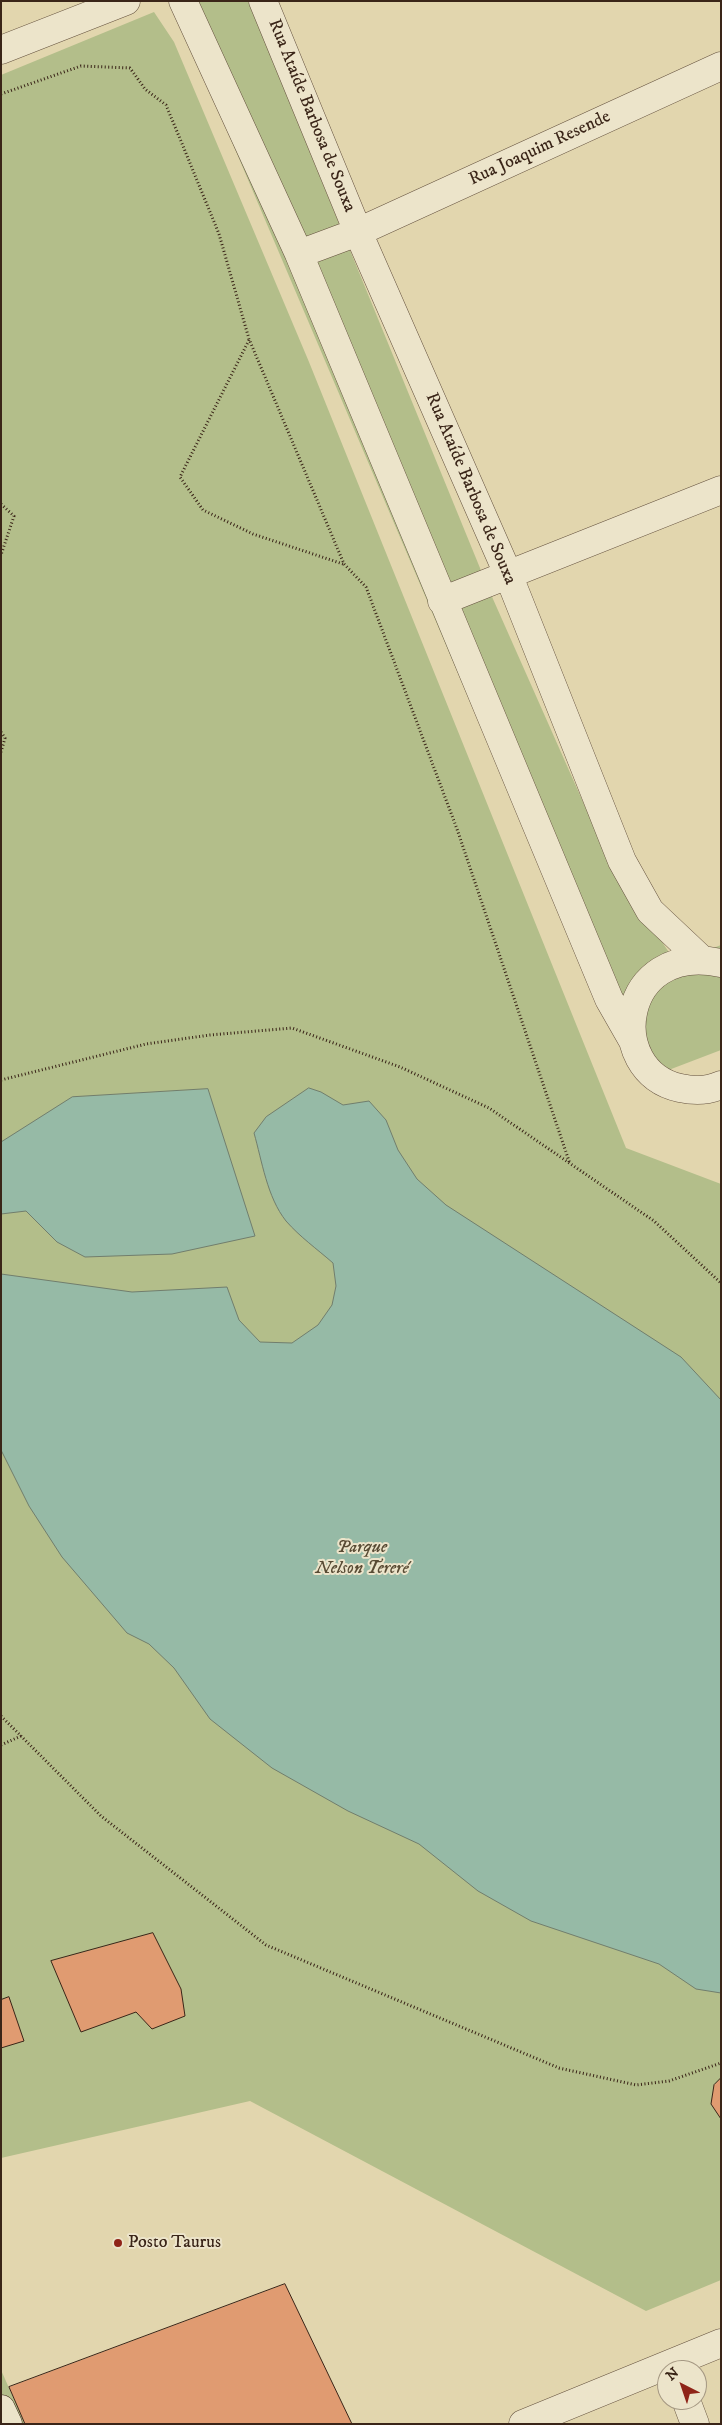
<!DOCTYPE html>
<meta charset="utf-8">
<style>
body{margin:0}
#map{position:relative;width:722px;height:2425px;overflow:hidden;background:#e2d6ae;font-family:"IM FELL DW Pica",serif}
canvas{display:block}
.frame{position:absolute;inset:0;border:2px solid #3a2518;pointer-events:none}
.north{position:absolute;left:657px;top:2360px;width:50px;height:50px;box-sizing:border-box;background:#ece4ca;border:1px solid #a59883;border-radius:50%;rotate:319deg;font-size:14px;font-weight:700;line-height:20px;text-align:center;color:#3a2518}
.north::after{content:'';display:block;margin:auto;width:18px;height:22px;background:#8f2418;clip-path:polygon(50% 0,100% 100%,50% 72%,0 100%)}
</style>
<div id="map">
<canvas width="722" height="2425"></canvas>
<div class="frame"></div>
<div class="north">N</div>
</div>
<script>
const context = document.querySelector('canvas').getContext('2d');
context.lineJoin = 'round';
function paint(path, color) { context.fillStyle = color; context.fill(path, 'evenodd'); }
function trace(path, color, width, dash) { context.strokeStyle = color; context.lineWidth = width; context.lineCap = dash ? 'butt' : 'round'; context.setLineDash(dash || []); context.stroke(path); }
function label(font, color, halo, rows, align = 'center') {
  context.font = font + ' "IM FELL DW Pica",serif'; context.lineWidth = 4; context.setLineDash([]); context.textBaseline = 'middle'; context.strokeStyle = halo; context.fillStyle = color; for (const [text, x, y, turn = 0] of rows) {
    context.save(); context.translate(x, y); context.rotate((+turn || 0) * Math.PI / 180); context.textAlign = isNaN(turn) ? turn : align; if (halo) context.strokeText(text, 0, 0); context.fillText(text, 0, 0); context.restore();
  }
}
const green = new Path2D(`
 M172 1H248L489 590 611 865 676 963 721 945V1050L666 1071 579 958Z
 M154 12 174 42 309 362 626 1148 721 1184V2280L646 2311 250 2101 1 2158V75Z
 M1 2370 25 2424H1Z`);
const water = new Path2D(`
 M309 1088 321 1092 343 1105 369 1101 386 1120 398 1150 417 1179 446 1205 681 1357 721 1400V1993L696 1989 659 1964 531 1921 478 1891 419 1844 348 1811 272 1768 210 1719 174 1668 149 1644 127 1633 62 1557 29 1506 1 1450V1274L132 1292 227 1287 239 1320 260 1342 292 1343 318 1325 332 1305 336 1286 333 1263C317 1249 300 1237 286 1221 267 1197 262 1161 254 1133L266 1117Z
 M208 1089 255 1236 172 1254 85 1257 57 1242 26 1211 1 1214V1142L72 1097Z`);
const building = new Path2D(`
 M153 1933 181 1989 185 2016 152 2029 136 2012 81 2032 51 1961Z
 M9 1997 24 2041 1 2048V2000Z
 M721 2078V2119L711 2104 714 2085Z
 M285 2284 352 2424H25L9 2387Z`);
const path = new Path2D(`
 M1 94 81 66 130 68 145 89 166 105 183 146 219 234 249 339 344 564 366 587 457 829 570 1164
 M249 340 180 477 203 510 253 534 343 564
 M1 504 14 516 1 555
 M1 732 5 738 1 752
 M1 1080 146 1044 210 1035 292 1028 400 1067 489 1108 654 1221 721 1283
 M1 1716 101 1816 266 1945 559 2068 636 2085 669 2081 721 2063
 M1 1745 21 1736`);
const street = new Path2D(`
 M183 1 299 254 609 999 633 1041
 M263 1 358 232 508 574 622 861 650 911 701 959
 M1 50 126 1
 M299 254 358 232 721 66
 M442 601 721 490
 M721 963C619 941 603 1071 680 1088 694 1091 708 1091 721 1085
 M686 2400 695 2424
 M523 2424 721 2343`);
const secondary = new Path2D(`
 M1 2409 8 2424`);
const markers = [
 [118,2243,5,"#8f2418"]
];
const streetNames = [
 ["Rua Ataíde Barbosa de Souxa",311,116,68],
 ["Rua Joaquim Resende",540,149,-25],
 ["Rua Ataíde Barbosa de Souxa",470,489,67]
];
const parkNames = [
 ["Parque",362,1548],
 ["Nelson Tereré",362,1569]
];
const poiNames = [
 ["Posto Taurus",128,2243]
];
paint(green, '#b3be8a');
paint(water, '#96baa6');
trace(water, '#717e6d', 1);
paint(building, '#e09b71');
trace(building, '#3a2518', 1);
trace(street, '#64513e', 29);
trace(secondary, '#3a2518', 29);
trace(path, '#3a2518', 3, [1, 2.5]);
trace(street, '#ece4ca', 28);
trace(secondary, '#ece4ca', 28);
for (const [x, y, r, color] of markers) { const dot = new Path2D(); dot.arc(x, y, r, 0, 2 * Math.PI); context.fillStyle = color; context.fill(dot); trace(dot, '#ece4ca', 2); }
label('18px', '#3a2518', '#ece4ca', streetNames);
label('italic 18px', '#584b34', '#ece4ca', parkNames);
label('18px', '#3a2518', '#ece4ca', poiNames, 'left');
</script>
